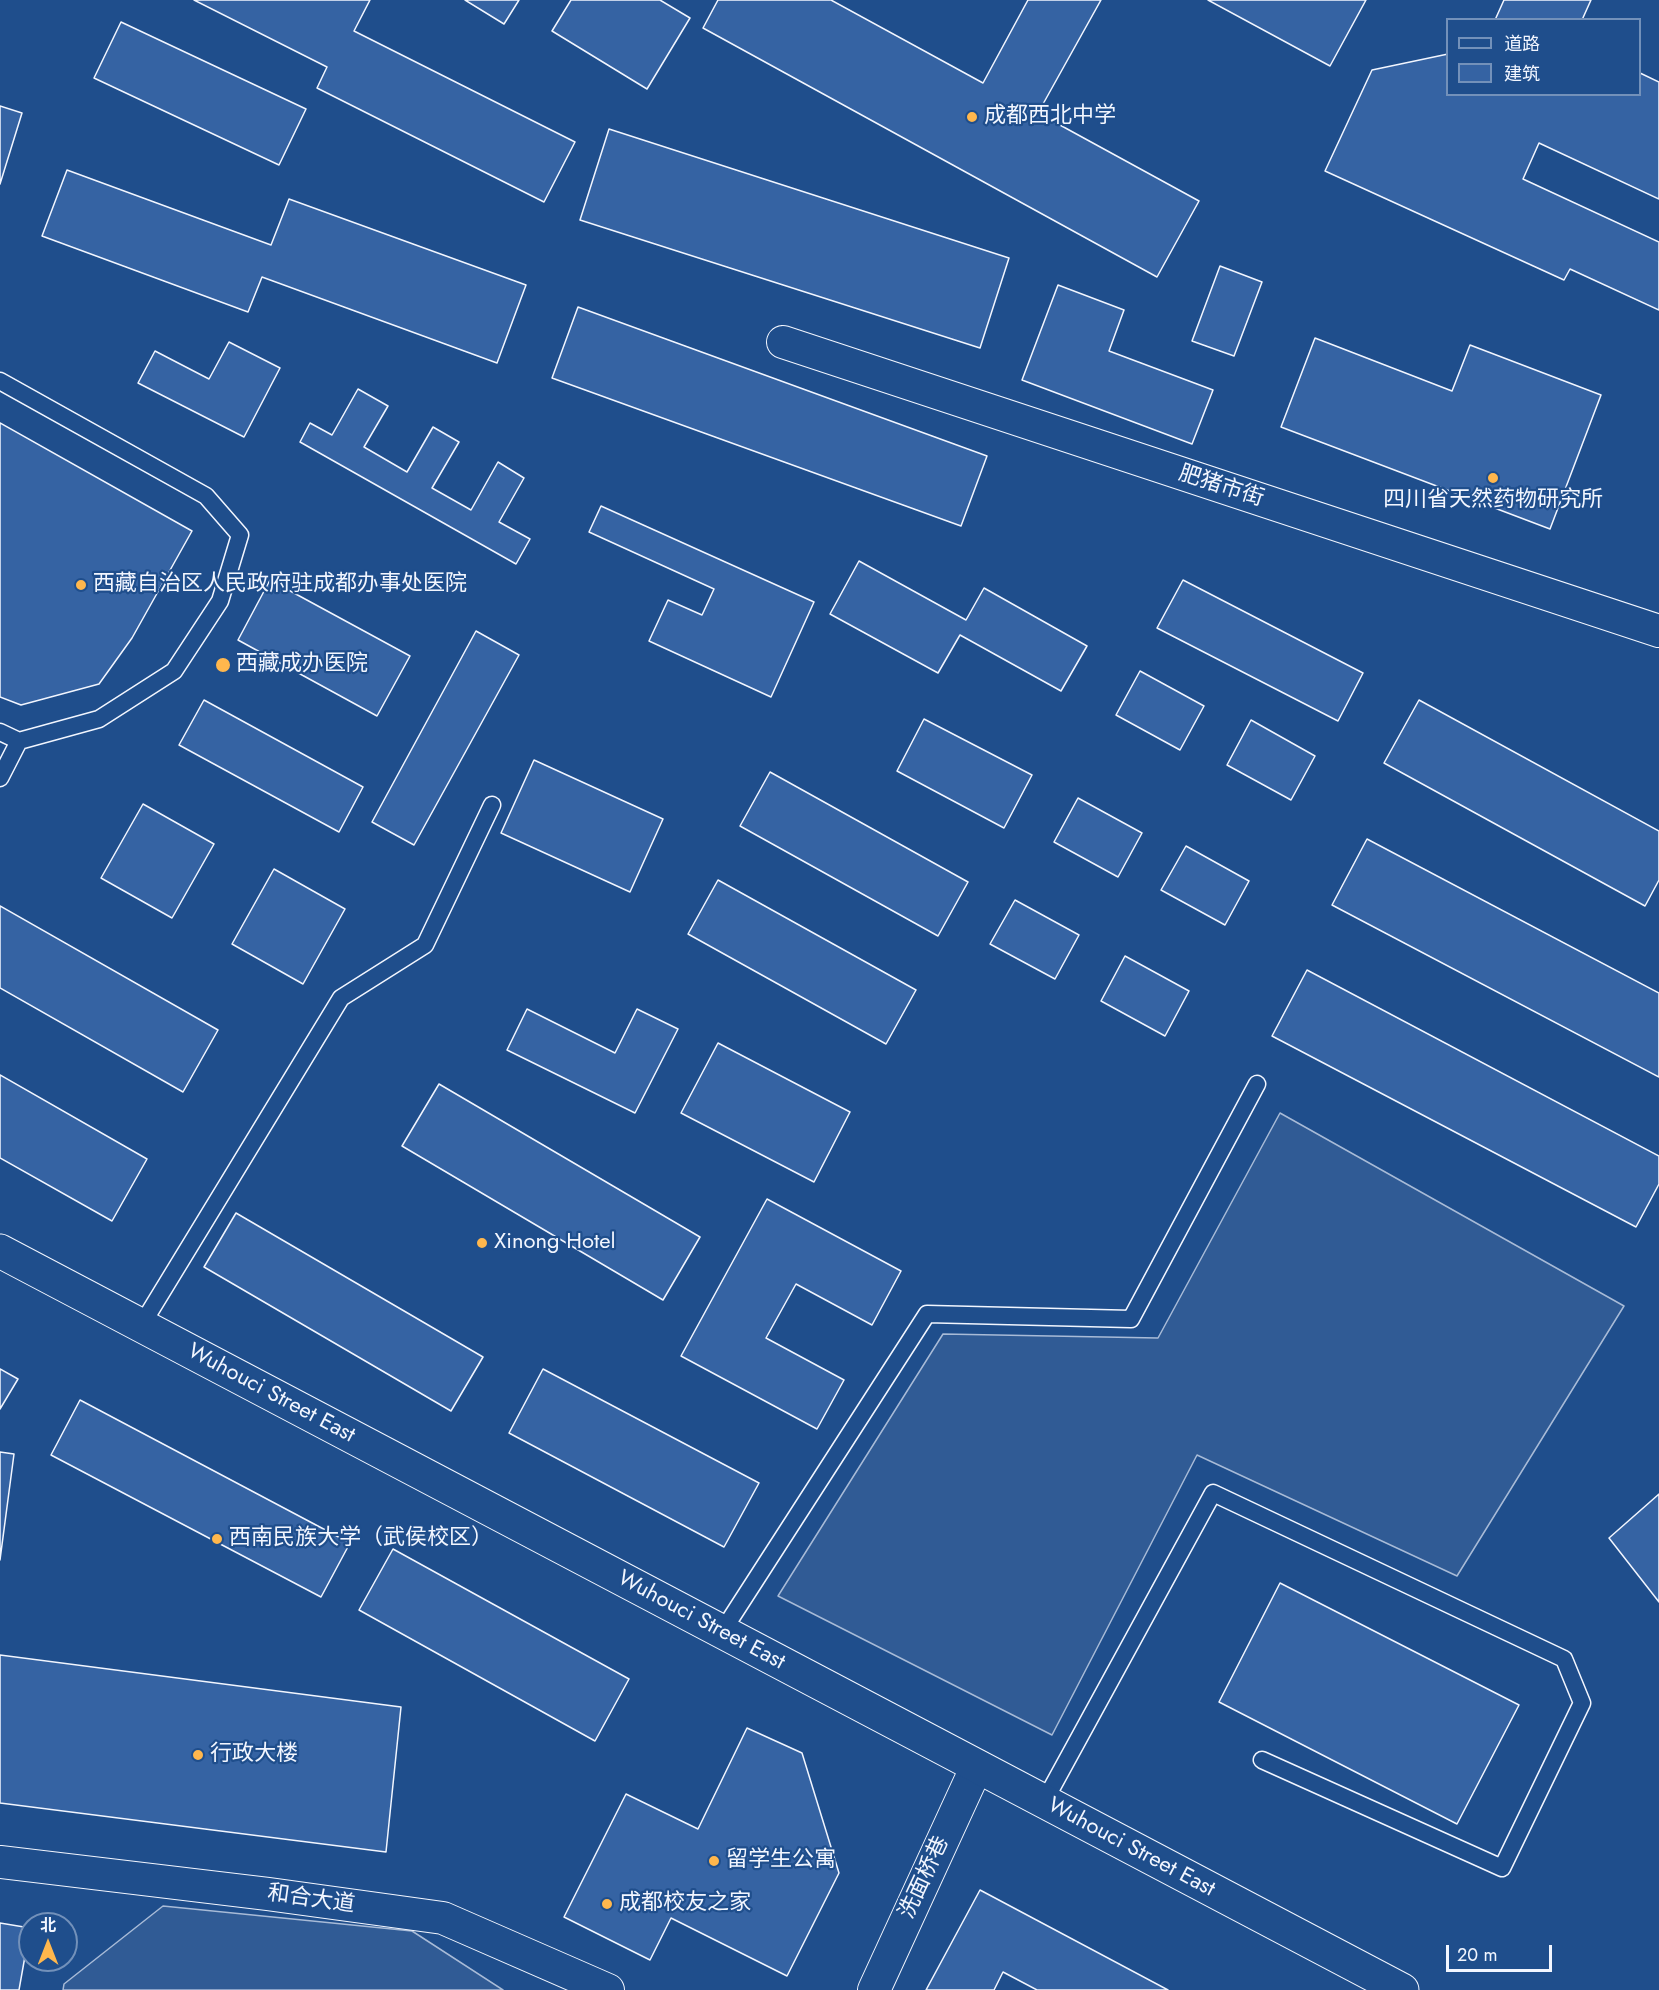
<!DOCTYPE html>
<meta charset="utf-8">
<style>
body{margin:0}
#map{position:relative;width:1659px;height:1990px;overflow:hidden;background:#1f4e8c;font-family:Jost,"Noto Sans SC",sans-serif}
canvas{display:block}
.legend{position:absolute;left:1446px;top:18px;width:195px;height:78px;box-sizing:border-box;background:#1f4e8c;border:2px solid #7391ba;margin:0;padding:8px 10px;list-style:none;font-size:18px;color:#f2f6ff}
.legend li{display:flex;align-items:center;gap:12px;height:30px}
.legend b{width:30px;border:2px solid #7391ba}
.north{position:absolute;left:18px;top:1912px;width:60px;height:60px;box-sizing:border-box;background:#1f4e8c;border:2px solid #7391ba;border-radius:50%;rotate:0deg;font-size:16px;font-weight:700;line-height:24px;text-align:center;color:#f2f6ff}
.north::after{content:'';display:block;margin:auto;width:21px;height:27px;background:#ffb74d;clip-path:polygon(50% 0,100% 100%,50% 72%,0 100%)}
.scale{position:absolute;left:1446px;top:1945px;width:106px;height:27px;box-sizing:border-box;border:3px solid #f2f6ff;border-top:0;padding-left:8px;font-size:18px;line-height:21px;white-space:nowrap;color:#f2f6ff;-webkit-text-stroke:4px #1f4e8c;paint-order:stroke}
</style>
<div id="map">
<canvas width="1659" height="1990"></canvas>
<ul class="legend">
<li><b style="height:8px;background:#1f4e8c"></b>道路</li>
<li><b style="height:16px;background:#3563a3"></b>建筑</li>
</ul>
<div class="north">北</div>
<div class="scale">20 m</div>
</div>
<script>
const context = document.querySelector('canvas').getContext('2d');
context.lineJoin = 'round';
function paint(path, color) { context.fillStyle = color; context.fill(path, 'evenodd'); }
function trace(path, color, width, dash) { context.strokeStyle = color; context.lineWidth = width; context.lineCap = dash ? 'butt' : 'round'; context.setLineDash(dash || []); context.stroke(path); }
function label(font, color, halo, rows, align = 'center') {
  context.font = font + ' Jost,"Noto Sans SC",sans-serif'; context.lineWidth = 4.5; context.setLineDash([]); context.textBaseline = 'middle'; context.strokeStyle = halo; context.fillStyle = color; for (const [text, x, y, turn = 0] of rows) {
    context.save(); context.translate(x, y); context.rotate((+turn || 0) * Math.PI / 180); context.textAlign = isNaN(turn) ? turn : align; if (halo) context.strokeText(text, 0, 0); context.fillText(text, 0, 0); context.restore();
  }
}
const built = new Path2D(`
 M1280 1113 1624 1306 1457 1576 1197 1455 1052 1735 778 1596 943 1334 1158 1338Z
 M163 1906 412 1931 503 1990H63L64 1984Z`);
const building = new Path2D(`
 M194 0H370L354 31 575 142 544 202 317 88 327 67Z
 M465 0H519L504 24Z
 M571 0H660L690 18 647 89 552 31Z
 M718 0H831L983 83 1028 0H1101L1038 113 1199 201 1157 277 703 28Z
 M1208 0H1366L1330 66Z
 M1504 0H1591L1582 20H1495Z
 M121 22 306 109 279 165 94 78Z
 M1448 54V94H1640V73L1659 82V199L1539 143 1523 179 1659 242V310L1570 269 1564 280 1325 171 1372 70Z
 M0 106 22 113 0 184Z
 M609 129 1009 258 980 348 580 220Z
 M67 170 271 245 289 199 526 285 497 363 262 277 248 312 42 236Z
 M1220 266 1262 282 1234 356 1192 341Z
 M1058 285 1124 310 1109 351 1213 390 1192 444 1022 380Z
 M578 307 987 456 961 526 552 378Z
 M1315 338 1452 391 1470 345 1601 395 1550 529 1281 427Z
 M229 342 280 368 244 437 138 383 155 351 209 379Z
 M358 389 388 406 364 447 407 472 433 427 459 442 432 488 471 510 498 462 524 478 499 522 530 539 516 564 300 442 310 423 332 435Z
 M0 423 192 531 132 638 99 684 21 705 0 697Z
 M601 506 814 602 771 697 649 641 668 600 702 615 714 589 589 532Z
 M859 561 966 620 984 588 1087 646 1061 691 960 635 938 673 830 614Z
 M270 580 410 656 377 716 238 640Z
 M1183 580 1363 673 1338 721 1157 628Z
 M476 631 519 655 414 845 372 822Z
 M1140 671 1204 706 1180 750 1116 715Z
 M204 700 363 787 339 832 179 745Z
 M1419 700 1659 831V880L1645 906 1384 763Z
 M924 719 1032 775 1004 828 897 771Z
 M1251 720 1315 756 1291 800 1227 765Z
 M534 760 663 819 630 892 501 833Z
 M770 772 968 882 938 936 740 826Z
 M1078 798 1142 833 1118 877 1054 842Z
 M143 804 214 844 172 918 101 878Z
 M1367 839 1659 993V1077L1332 905Z
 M1186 846 1249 881 1225 925 1161 890Z
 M274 869 345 909 303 984 232 944Z
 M718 880 916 990 886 1044 688 934Z
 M1015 900 1079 935 1055 979 990 944Z
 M0 906 218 1030 183 1092 0 988Z
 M1125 956 1189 991 1165 1036 1101 1001Z
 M1307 970 1659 1156V1184L1636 1227 1272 1036Z
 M527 1009 615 1053 637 1009 678 1029 635 1113 507 1050Z
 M718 1043 850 1112 814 1182 681 1113Z
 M0 1075 147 1159 112 1221 0 1158Z
 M439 1084 700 1237 663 1300 402 1146Z
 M767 1199 901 1271 872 1325 796 1284 766 1338 844 1380 817 1429 681 1356Z
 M236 1213 483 1357 451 1411 204 1267Z
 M0 1369 18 1379 0 1409Z
 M543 1369 759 1483 724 1547 509 1433Z
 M80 1400 350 1543 321 1597 51 1455Z
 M0 1452 14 1454 0 1560Z
 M1659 1494V1602L1609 1538Z
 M393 1549 629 1679 595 1741 359 1610Z
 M1280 1583 1519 1705 1457 1824 1219 1702Z
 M0 1655 401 1707 386 1852 0 1803Z
 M747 1728 802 1753 839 1873 787 1976 671 1918 650 1960 564 1917 626 1794 698 1829Z
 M980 1890 1168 1990H1037L1003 1972 994 1990H926Z
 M0 1923 30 1928 19 1990H0Z`);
const service = new Path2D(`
 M0 381 206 496 240 535 220 601 174 671 99 719 19 741 0 732
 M0 778 19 741
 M141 1326 341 998 425 945 492 805
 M722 1632 927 1314 1131 1319 1257 1084
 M1044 1802 1213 1493 1564 1659 1582 1703 1502 1868 1262 1760`);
const minor = new Path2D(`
 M783 342 1659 631
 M0 1862 268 1894 443 1918 608 1990
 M874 1990 977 1766`);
const tertiary = new Path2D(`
 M0 1251 1402 1990`);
const markers = [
 [972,117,6,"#ffb74d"],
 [1493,478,6,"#ffb74d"],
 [81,585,6,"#ffb74d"],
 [223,665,8,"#ffb74d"],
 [482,1243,6,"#ffb74d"],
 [217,1539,6,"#ffb74d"],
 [198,1755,6,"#ffb74d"],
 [714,1861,6,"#ffb74d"],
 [607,1904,6,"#ffb74d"]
];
const poiNames = [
 ["成都西北中学",984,117],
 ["四川省天然药物研究所",1493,501,"center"],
 ["西藏自治区人民政府驻成都办事处医院",93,585],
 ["西藏成办医院",236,665],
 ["Xinong Hotel",494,1243],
 ["西南民族大学（武侯校区）",229,1539],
 ["行政大楼",210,1755],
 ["留学生公寓",726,1861],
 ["成都校友之家",619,1904]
];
const streetNames = [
 ["肥猪市街",1221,487,18],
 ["Wuhouci Street East",271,1394,28],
 ["Wuhouci Street East",701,1621,28],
 ["Wuhouci Street East",1131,1848,28],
 ["洗面桥巷",925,1878,-65],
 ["和合大道",311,1900,8]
];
paint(built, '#305b95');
trace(built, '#a8bbd7', 1.5);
paint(building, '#3563a3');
trace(building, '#f2f6ff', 1.5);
trace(service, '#f2f6ff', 19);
trace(minor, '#f2f6ff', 34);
trace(tertiary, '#f2f6ff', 35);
trace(service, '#1f4e8c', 16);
trace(minor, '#1f4e8c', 32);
trace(tertiary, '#1f4e8c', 33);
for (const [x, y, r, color] of markers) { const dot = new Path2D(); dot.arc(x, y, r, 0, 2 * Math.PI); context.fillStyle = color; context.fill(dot); trace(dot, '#1f4e8c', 2); }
label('22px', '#f2f6ff', '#1f4e8c', poiNames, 'left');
label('22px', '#f2f6ff', '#1f4e8c', streetNames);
</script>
